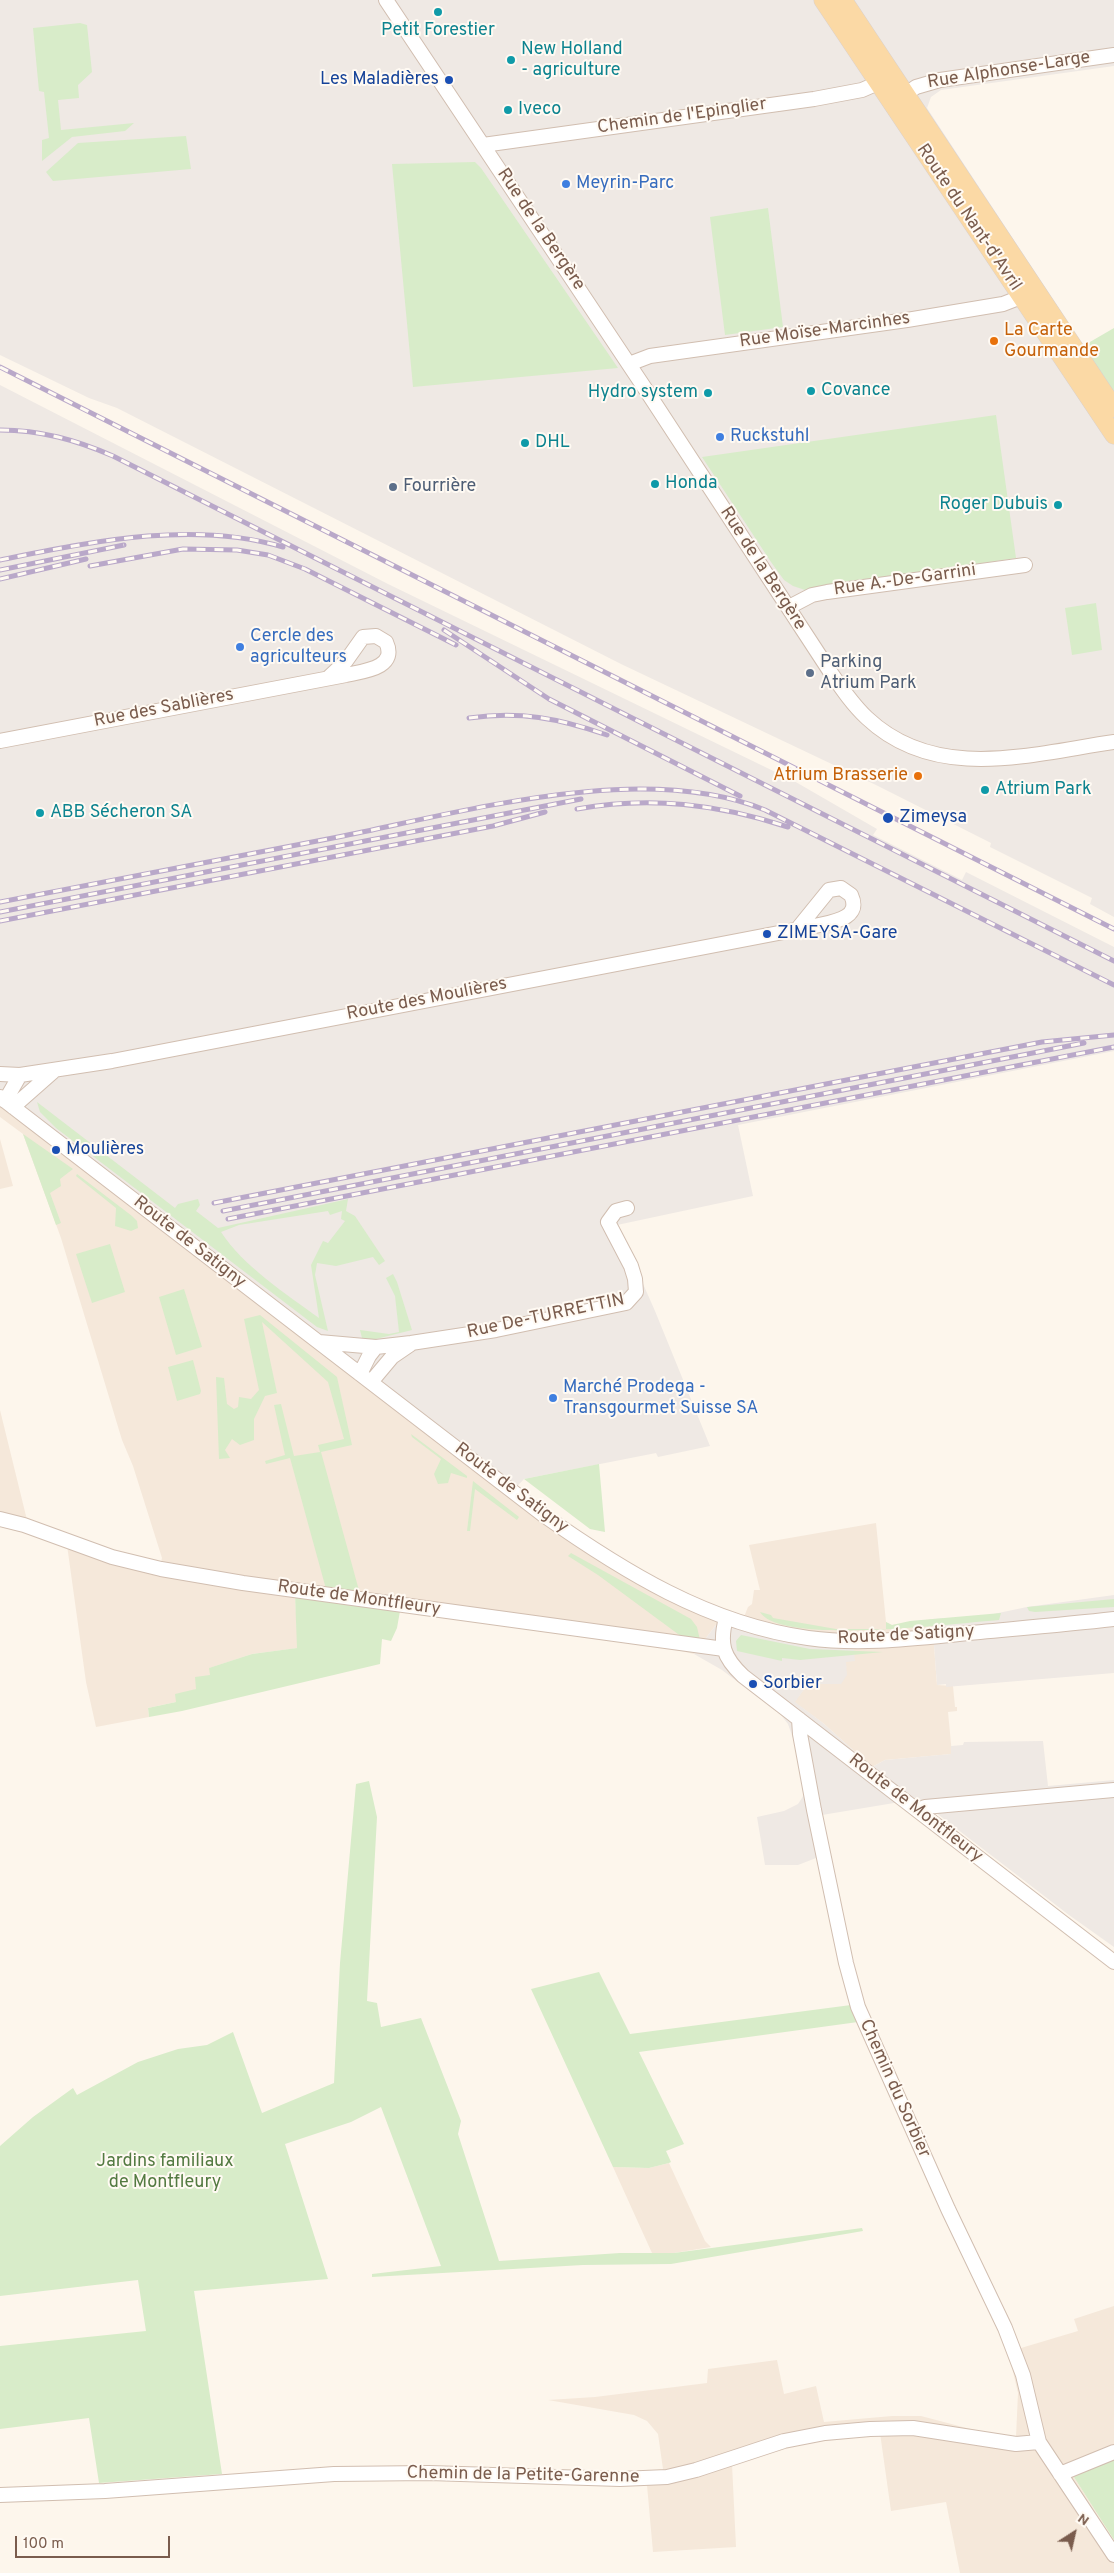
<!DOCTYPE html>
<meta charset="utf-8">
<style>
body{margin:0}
#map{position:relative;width:1114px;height:2573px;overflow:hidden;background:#fdf6ec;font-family:Overpass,sans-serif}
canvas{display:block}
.north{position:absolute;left:1049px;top:2508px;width:50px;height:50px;-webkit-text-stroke:4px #fffaf3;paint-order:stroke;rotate:35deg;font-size:14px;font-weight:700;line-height:20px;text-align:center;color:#7a5c4d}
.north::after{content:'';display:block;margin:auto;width:18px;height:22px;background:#7a5c4d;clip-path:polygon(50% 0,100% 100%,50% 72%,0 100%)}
.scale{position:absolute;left:15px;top:2536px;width:155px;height:22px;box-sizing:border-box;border:2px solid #7a5c4d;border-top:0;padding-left:6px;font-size:15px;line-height:18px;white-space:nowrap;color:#7a5c4d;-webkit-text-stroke:4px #fffaf3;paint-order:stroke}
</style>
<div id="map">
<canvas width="1114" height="2573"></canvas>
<div class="north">N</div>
<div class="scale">100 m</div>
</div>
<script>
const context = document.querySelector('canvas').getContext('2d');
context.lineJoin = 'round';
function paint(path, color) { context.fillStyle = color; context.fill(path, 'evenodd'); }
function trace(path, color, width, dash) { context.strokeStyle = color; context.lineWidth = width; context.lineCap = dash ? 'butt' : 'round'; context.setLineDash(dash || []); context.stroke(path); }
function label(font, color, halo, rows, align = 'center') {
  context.font = font + ' Overpass,sans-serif'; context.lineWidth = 4; context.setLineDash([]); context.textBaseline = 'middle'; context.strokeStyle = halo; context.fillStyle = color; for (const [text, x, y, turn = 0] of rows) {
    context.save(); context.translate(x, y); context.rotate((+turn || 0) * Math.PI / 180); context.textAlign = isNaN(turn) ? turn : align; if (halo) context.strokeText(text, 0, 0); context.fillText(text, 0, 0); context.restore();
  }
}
const residential = new Path2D(`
 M0 1106 577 1546 647 1589 718 1622 694 1654 659 1646 295 1596 298 1648 252 1654 210 1668V1675L196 1689 176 1702 148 1708 149 1717 96 1727 86 1682 67 1545 0 1524V1410L27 1520 107 1549 154 1562H161L162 1558 133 1466 122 1440 61 1238 23 1134 0 1117Z
 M0 1139 13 1186 0 1189Z
 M876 1523 886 1622 892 1625 932 1619 937 1685 953 1686 955 1707H957V1711L948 1712 952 1754 885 1760 872 1767 823 1723 794 1702 808 1684 742 1622 748 1607 752 1604 754 1590H760L749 1545Z
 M669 2163 705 2241 711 2247 674 2253H652L613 2167 649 2168Z
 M1114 2306V2460L1072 2474 1114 2540V2573H960L946 2502 891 2511 880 2433 788 2444 732 2464 736 2547 653 2552 646 2474H655L663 2469 658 2434 647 2421 634 2415 548 2400 595 2397 707 2383 708 2369 777 2360 784 2394 816 2386 824 2422 892 2416H921L974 2430 1016 2437 1018 2393 1010 2359 1021 2348 1078 2331 1074 2319Z`);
const industrial = new Path2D(`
 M0 0H1114V66L941 90 931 97 927 108 1114 392V917L1090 904 1092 898 990 847 991 843 878 786 621 664 117 408 89 398 0 355Z
 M0 385 388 584 794 781 877 829 873 835 962 880 966 872 1114 947V1051L738 1125 753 1196 617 1225 655 1311 710 1446 658 1457 656 1453 524 1479 508 1496 0 1106Z
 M1114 1595V1673L946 1687V1684L937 1685 932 1619 984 1616 1027 1607Z
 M718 1622 853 1640 855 1661 846 1662 847 1675 841 1684H808L795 1702 823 1723 872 1767 885 1760 951 1754V1746L963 1745 964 1742 1043 1741 1048 1786 1114 1780V1947L1069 1915 918 1799 822 1815 829 1853 798 1865H765L757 1817 784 1811 798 1804 802 1798 805 1792 797 1750 788 1724 781 1715 722 1670 694 1654Z`);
const green = new Path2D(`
 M80 23 87 25 92 72 78 85 79 98 58 100 61 130 134 123 125 131 72 137 42 161V140L49 138 44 92 39 91 33 28Z
 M186 136 191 169 53 181 46 172 78 143Z
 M475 162 481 168 618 368 413 387 392 164Z
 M768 208 783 327 725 335 710 217Z
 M1114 328V392L1083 346Z
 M996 415 1016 558 805 590 793 586 784 580 771 562 702 457Z
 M1096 603 1102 650 1072 655 1065 608Z
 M37 1102 175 1208 178 1204 198 1199 200 1205 196 1211 218 1228 348 1199 346 1211 355 1216 385 1261 379 1265 373 1257 336 1266 317 1263 315 1275 328 1331 317 1327 56 1128 40 1112ZM328 1211 330 1215 342 1211 341 1219 345 1221 328 1243 323 1241 311 1265 319 1318C286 1294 243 1266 221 1232L239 1225Z
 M23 1134 73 1169 60 1179 61 1186 50 1193 61 1223 56 1225Z
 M77 1174 132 1216 137 1221 138 1228 131 1231 115 1226 116 1208 76 1176Z
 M110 1244 125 1292 92 1303 76 1254Z
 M393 1274 397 1282 412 1330 372 1340 362 1338 360 1330 389 1334 399 1332 395 1296 386 1278Z
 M184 1289 202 1347 176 1355 159 1297Z
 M260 1315 337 1377 352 1445 321 1452 360 1594 326 1589 290 1458 266 1464 265 1461 285 1455 274 1405 281 1404 294 1456 320 1452 318 1445 344 1439 328 1382 262 1322 277 1393 265 1396 254 1419V1440L240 1445 232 1439 225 1450 230 1458 219 1459 216 1377 224 1378 227 1404 234 1409 238 1407 239 1397 251 1399 259 1390 244 1319Z
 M193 1360 201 1391 200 1394 177 1401 168 1367Z
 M411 1434 467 1476V1478L451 1473 448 1483 438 1484 434 1474 441 1459 412 1437Z
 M599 1464 605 1532 590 1529 524 1479Z
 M473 1481 519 1517 517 1520 475 1489 470 1531H467Z
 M571 1553 691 1619 697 1627 700 1640 682 1637 598 1575 568 1556Z
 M295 1595 400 1611 397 1628 391 1641 382 1639 380 1664 182 1711 149 1717 148 1708 176 1702 175 1694 196 1689 195 1677 210 1675 209 1668 252 1654 297 1648Z
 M1114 1599V1607L1035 1612 1029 1611 1027 1607Z
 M760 1612 771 1615 773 1618 836 1629H886V1622L892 1625 910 1621 1001 1613 999 1620C959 1623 780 1646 760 1612Z
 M741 1635 810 1649 883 1652 800 1660 782 1658V1661L737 1651 736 1641Z
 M369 1781 377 1817 367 2001 377 2003 381 2027 421 2018 461 2121 458 2134 499 2261 620 2253H674L862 2228 863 2231 671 2264 583 2265 372 2277V2274L441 2266 381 2107 351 2122 285 2144 328 2279 194 2291 222 2474 99 2483 89 2418 0 2429V2346L146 2331 138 2280 0 2296V2146L33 2117 73 2088 77 2095 138 2062 178 2049 207 2045 233 2032 262 2113 334 2083 340 1963 356 1784Z
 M599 1972 630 2034 851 2005 858 2022 639 2052 684 2144 666 2151 671 2162 669 2163 649 2168 613 2167 531 1989Z
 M1114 2460V2540L1072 2474Z`);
const minor = new Path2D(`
 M386 0 646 390 831 673C842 689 853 705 867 718 936 783 1031 754 1114 742
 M906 94 916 87 940 80 1114 55
 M483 145 814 99 862 90 878 83
 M629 364 650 356 907 320 1003 304 1021 297
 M789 607 812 595 827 592 1025 565
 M0 741 346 675C364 671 398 668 386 642L376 636 363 637 346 661 328 678
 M0 1074 20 1075 112 1061 815 926C832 922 862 919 851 895L841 888 829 890 799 927
 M0 1097 542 1514C623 1571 708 1624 808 1638 858 1645 909 1639 959 1634 1011 1629 1062 1625 1114 1619
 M5 1101 20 1075
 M13 1107 55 1070
 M319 1342 376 1347 411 1343 496 1330 626 1303 636 1292 635 1279 631 1266 608 1222 616 1211 627 1208
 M360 1374 369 1356 376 1347
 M371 1382 392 1357 411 1344
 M0 1519 24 1525 112 1557 161 1569 243 1583 724 1649
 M726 1618C719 1644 723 1657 743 1676L1114 1962
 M799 1719 800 1734 814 1810 846 1963 858 2007 948 2209 1005 2328 1023 2375 1039 2442 1114 2555
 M917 1810 925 1807 1114 1790
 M1060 2474 1114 2452
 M0 2495 105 2491 334 2474 429 2473 620 2479 667 2477 696 2470 784 2441 825 2433 870 2429 913 2428 1016 2444 1039 2442`);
const major = new Path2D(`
 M823 0 1114 435
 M843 0 1114 408`);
const rail = new Path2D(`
 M0 367 1114 929
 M0 430C41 430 76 440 113 456L1114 961
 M0 560C91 542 192 520 283 547
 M90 566 183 549 237 550 268 555 305 569 456 645
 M0 570 124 545
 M0 579 86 559
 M444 630 549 699 740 796
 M469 718C520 711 558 718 607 735
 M577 809C650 796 718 804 788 827
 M0 902C113 880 225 859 338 837 464 812 642 760 765 810L1114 985
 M0 912 581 799
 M0 921 493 826 545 812
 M214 1203 1042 1042 1114 1035
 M223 1211 1084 1043
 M228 1219 1114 1047`);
const markers = [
 [438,12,5,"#0f9aa8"],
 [511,60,5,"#0f9aa8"],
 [449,80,5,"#1a4fb4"],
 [508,110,5,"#0f9aa8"],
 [566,184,5,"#3f7fe0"],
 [994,341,5,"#e8710a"],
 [811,391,5,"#0f9aa8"],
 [708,393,5,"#0f9aa8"],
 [720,437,5,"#3f7fe0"],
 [525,443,5,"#0f9aa8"],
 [655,484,5,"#0f9aa8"],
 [393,487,5,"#5c6f8a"],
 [1058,505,5,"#0f9aa8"],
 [240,647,5,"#3f7fe0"],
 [810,673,5,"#5c6f8a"],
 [918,776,5,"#e8710a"],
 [985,790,5,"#0f9aa8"],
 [40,813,5,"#0f9aa8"],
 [888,818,6,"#1a4fb4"],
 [767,934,5,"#1a4fb4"],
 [56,1150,5,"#1a4fb4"],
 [553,1398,5,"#3f7fe0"],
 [753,1684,5,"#1a4fb4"]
];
const cultureNames = [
 ["Petit Forestier",438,31,"center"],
 ["New Holland",521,50],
 ["- agriculture",521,71],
 ["Iveco",518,110],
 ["Covance",821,391],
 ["Hydro system",698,393,"right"],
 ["DHL",535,443],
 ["Honda",665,484],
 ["Roger Dubuis",1048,505,"right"],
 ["Atrium Park",995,790],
 ["ABB Sécheron SA",50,813]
];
const streetNames = [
 ["Rue Alphonse-Large",1009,71,-9],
 ["Chemin de l'Epinglier",682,117,-8],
 ["Route du Nant-d'Avril",968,218,56],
 ["Rue de la Bergère",540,230,56],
 ["Rue Moïse-Marcinhes",825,331,-8],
 ["Rue de la Bergère",762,569,57],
 ["Rue A.-De-Garrini",905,581,-8],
 ["Rue des Sablières",164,709,-11],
 ["Route des Moulières",427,1000,-11],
 ["Route de Satigny",189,1243,38],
 ["Rue De-TURRETTIN",546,1317,-12],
 ["Route de Satigny",511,1489,37],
 ["Route de Montfleury",359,1599,8],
 ["Route de Satigny",906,1636,-3],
 ["Route de Montfleury",915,1809,38],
 ["Chemin du Sorbier",894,2089,66],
 ["Chemin de la Petite-Garenne",523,2476,1]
];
const transitNames = [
 ["Les Maladières",439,80,"right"],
 ["Zimeysa",899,818],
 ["ZIMEYSA-Gare",777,934],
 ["Moulières",66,1150],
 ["Sorbier",763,1684]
];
const shopNames = [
 ["Meyrin-Parc",576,184],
 ["Ruckstuhl",730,437],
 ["Cercle des",250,637],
 ["agriculteurs",250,658],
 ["Marché Prodega -",563,1388],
 ["Transgourmet Suisse SA",563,1409]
];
const foodNames = [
 ["La Carte",1004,331],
 ["Gourmande",1004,352],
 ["Atrium Brasserie",908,776,"right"]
];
const serviceNames = [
 ["Fourrière",403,487],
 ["Parking",820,663],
 ["Atrium Park",820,684]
];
const parkNames = [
 ["Jardins familiaux",165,2162],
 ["de Montfleury",165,2183]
];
paint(residential, '#f5e8da');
paint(industrial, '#efe9e4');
paint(green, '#d8ecc9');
trace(minor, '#d1beb0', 16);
trace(major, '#dad1cd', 19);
trace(minor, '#fff', 14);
trace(major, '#fbd9a5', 18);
trace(rail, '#b9a8c9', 5);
trace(rail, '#fffaf3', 3, [9]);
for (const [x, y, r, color] of markers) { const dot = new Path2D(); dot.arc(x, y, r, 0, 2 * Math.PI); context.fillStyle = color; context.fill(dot); trace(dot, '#fffaf3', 2); }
label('18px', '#0d838f', '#fffaf3', cultureNames, 'left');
label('18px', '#7a5c4d', '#fffaf3', streetNames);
label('18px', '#164399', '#fffaf3', transitNames, 'left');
label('18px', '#366cbe', '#fffaf3', shopNames, 'left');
label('18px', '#c56008', '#fffaf3', foodNames, 'left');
label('18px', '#4e5e75', '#fffaf3', serviceNames, 'left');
label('18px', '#537a41', '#fffaf3', parkNames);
</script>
